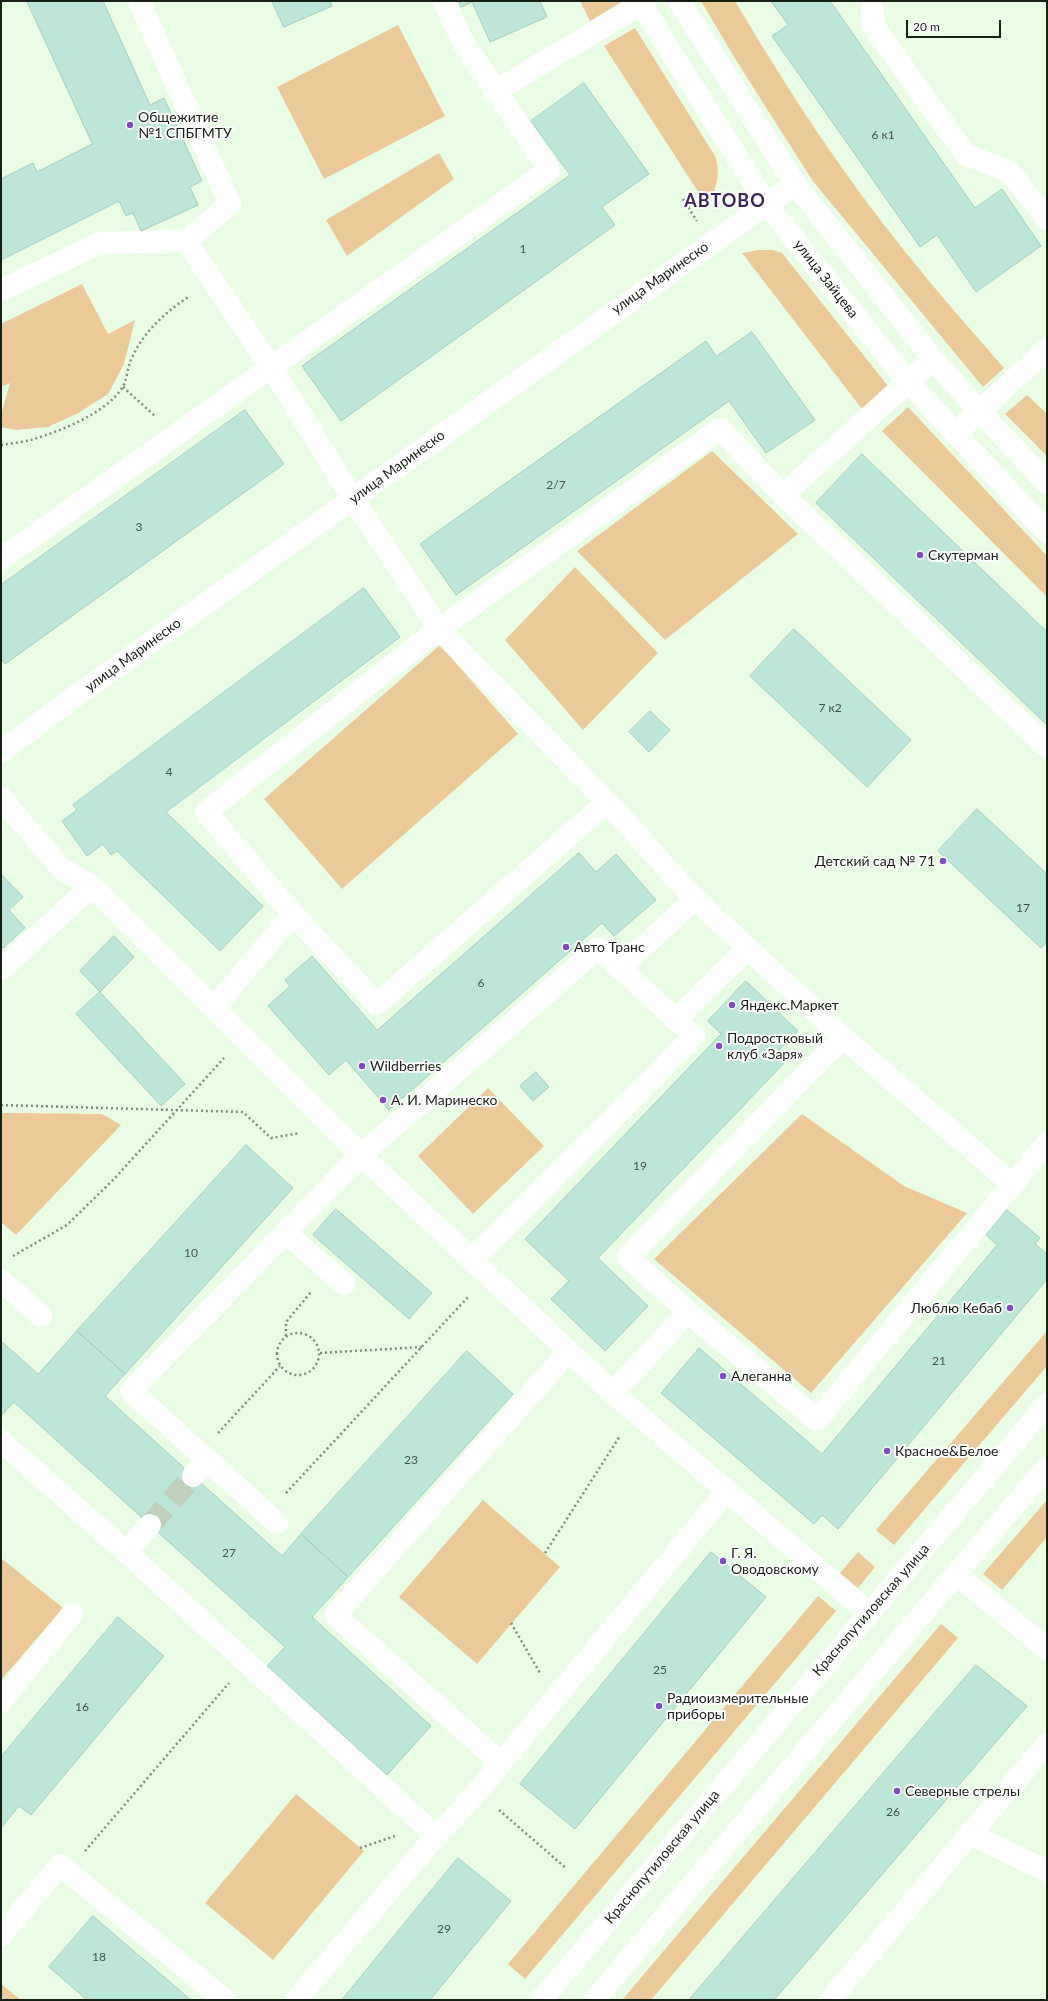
<!DOCTYPE html>
<meta charset="utf-8">
<style>
body{margin:0}
#map{position:relative;width:1048px;height:2001px;overflow:hidden;background:#e9fde5;font-family:Lato,sans-serif}
canvas{display:block}
.frame{position:absolute;inset:0;border:2px solid #172015;pointer-events:none}
.scale{position:absolute;left:906px;top:20px;width:95px;height:18px;box-sizing:border-box;border:2px solid #172015;border-top:0;padding-left:5px;font-size:12px;line-height:14px;white-space:nowrap;color:#172015;-webkit-text-stroke:3px #fff;paint-order:stroke}
</style>
<div id="map">
<canvas width="1048" height="2001"></canvas>
<div class="frame"></div>
<div class="scale">20 m</div>
</div>
<script>
const context = document.querySelector('canvas').getContext('2d');
context.lineJoin = 'round';
function paint(path, color) { context.fillStyle = color; context.fill(path, 'evenodd'); }
function trace(path, color, width, dash) { context.strokeStyle = color; context.lineWidth = width; context.lineCap = dash ? 'butt' : 'round'; context.setLineDash(dash || []); context.stroke(path); }
function label(font, color, halo, rows, align = 'center') {
  context.font = font + ' Lato,sans-serif'; context.lineWidth = 4; context.setLineDash([]); context.textBaseline = 'middle'; context.strokeStyle = halo; context.fillStyle = color; for (const [text, x, y, turn = 0] of rows) {
    context.save(); context.translate(x, y); context.rotate((+turn || 0) * Math.PI / 180); context.textAlign = isNaN(turn) ? turn : align; if (halo) context.strokeText(text, 0, 0); context.fillText(text, 0, 0); context.restore();
  }
}
const green = new Path2D(`
 M580 1H619L620 3 590 21Z
 M701 1H735C787 89 843 175 907 254 938 293 971 330 1004 368L983 387 812 180 736 60Z
 M398 25 445 116 324 179 277 87Z
 M635 28 715 156C722 175 715 188 708 207L604 46Z
 M439 153 454 179 347 256 326 220Z
 M758 250H773L782 253 888 386 862 409 742 253Z
 M82 284 108 334 135 320 124 364 108 394 80 412 48 427 16 430 1 427V415L10 383 1 387V324Z
 M1027 395 1047 414V456L1005 414Z
 M908 407 1047 556V597L882 431Z
 M712 451 798 534 665 640 577 551Z
 M575 567 658 653 583 730 505 640Z
 M440 645 518 734 342 889 264 799Z
 M488 1088 544 1146 473 1214 418 1156Z
 M1 1113 102 1114 121 1125 16 1235 1 1222Z
 M802 1114 904 1186 967 1213 811 1393 654 1259Z
 M1047 1331V1366L894 1545 876 1530Z
 M483 1500 560 1567 477 1664 399 1597Z
 M1047 1500V1537L1002 1590 983 1574Z
 M858 1552 875 1567 858 1588 840 1573Z
 M1 1558 63 1608 1 1680Z
 M818 1596 836 1611 525 1979 508 1964Z
 M941 1624 958 1638 651 2000H622Z
 M296 1794 364 1851 273 1960 205 1903Z
 M1 1984 21 2000H1Z`);
const building = new Path2D(`
 M27 1H103L150 105 164 98 202 181 190 187 198 205 141 231 133 213 126 216 119 201 1 260V179L33 163 37 172 92 144Z
 M272 1H330L332 6 284 27Z
 M459 1H540L547 17 490 42 472 2 461 7Z
 M771 1H830L975 208 1002 189 1041 246 976 292 937 235 920 247 772 36 788 25Z
 M584 83 649 174 602 207 615 225 341 421 302 366 570 175 531 121Z
 M752 332 815 420 766 453 729 401 456 595 420 544 706 341 716 356Z
 M245 410 284 464 5 664 1 658V585Z
 M862 454 1047 632V725L816 503Z
 M364 588 400 637 166 812 263 906 220 951 117 851 111 855 103 844 87 856 62 821 77 810 73 805Z
 M794 629 911 740 867 787 750 676Z
 M650 711 670 730 649 752 629 732Z
 M977 809 1047 874V942L1041 948 938 851Z
 M579 853 596 872 616 854 656 900 614 936 602 923 389 1110 346 1060 329 1075 268 1006 290 986 285 980 312 956 377 1030Z
 M1 874 23 897 9 910 25 928 3 948 1 945Z
 M114 936 134 957 100 992 80 971Z
 M746 981 798 1031 779 1050 788 1059 598 1258 648 1306 605 1351 551 1299 569 1281 525 1239 721 1034 708 1021Z
 M100 992 185 1084 161 1106 76 1014Z
 M536 1072 549 1087 533 1101 520 1086Z
 M246 1145 293 1188 125 1374 77 1331Z
 M336 1209 432 1293 409 1319 313 1235Z
 M1007 1210 1040 1238 1035 1244 1047 1254V1279L838 1529 822 1515 814 1524 661 1393 699 1348 822 1454 997 1245 986 1235Z
 M77 1331 125 1374 105 1396 160 1446 282 1556 301 1534 348 1577 312 1617 431 1726 387 1775 267 1666 285 1647 14 1402 1 1416V1341L38 1374Z
 M467 1351 513 1394 348 1577 301 1534Z
 M711 1552 766 1597 575 1829 520 1784Z
 M118 1617 164 1656 31 1815 19 1806 1 1828V1757Z
 M976 1665 1027 1706 774 2000H689Z
 M458 1858 511 1901 430 2000H342Z
 M93 1916 129 1947 191 2000H87L49 1967Z`);
const minorTunnel = new Path2D(`
 M150 1525 193 1476`);
const path = new Path2D(`
 M683 199 697 221
 M123 387 155 416
 M1 445C12 443 24 442 34 439 61 431 106 413 122 388 127 381 127 370 130 362 142 333 165 312 190 296
 M1 1105 243 1112 271 1138 300 1133
 M13 1256 67 1225 114 1179 224 1058
 M277 1354a21 21 0 1 1 42 0a21 21 0 1 1-42 0Z
 M286 1336V1322L311 1292
 M320 1353 422 1347
 M218 1433 280 1366
 M286 1493 469 1296
 M545 1553 620 1436
 M511 1623 540 1673
 M499 1810 567 1869
 M360 1848 395 1836
 M85 1851 229 1683`);
const minor = new Path2D(`
 M139 1 230 204 186 241 271 367 353 499 439 629 607 802 695 899 843 1037 1013 1185
 M639 1 766 203 908 382 1047 532
 M679 1 795 184 933 359 979 411 1047 483
 M872 1 873 26 966 155 1010 172 1047 219
 M494 92 646 1
 M1 290 100 243 186 241
 M955 434 1047 349
 M783 495 933 359
 M1 559 549 170 463 42 444 1
 M1 752 62 706 795 184
 M1 798 62 869 92 886 361 1155 613 1393 869 1613
 M607 802 377 1004 293 914 206 812 439 629 720 429 783 495 1047 747
 M620 968 695 899
 M1 969 92 886
 M214 1008 293 914
 M675 1020 747 949
 M843 1037 628 1257 688 1312 817 1420 1047 1143
 M286 1233 344 1284
 M1 1280 41 1316
 M613 1393 688 1312
 M1 1441 126 1552 436 1836
 M193 1476 206 1460
 M277 1523 131 1391 361 1155 598 948 694 1036 472 1260
 M126 1552 150 1525
 M956 1574 1047 1649
 M1 1702 72 1614
 M1047 1744 970 1834 1047 1871
 M501 1763 335 1615 569 1351
 M1 1936 60 1865 225 2000
 M296 2000 436 1836 478 1791 727 1491
 M830 2000 970 1834`);
const major = new Path2D(`
 M541 2000 1047 1404
 M594 2000 1047 1467`);
const markers = [
 [130,125,4,"#7e4bc3"],
 [920,555,4,"#7e4bc3"],
 [943,861,4,"#7e4bc3"],
 [566,947,4,"#7e4bc3"],
 [732,1005,4,"#7e4bc3"],
 [719,1046,4,"#7e4bc3"],
 [362,1066,4,"#7e4bc3"],
 [383,1100,4,"#7e4bc3"],
 [1010,1308,4,"#7e4bc3"],
 [723,1376,4,"#7e4bc3"],
 [887,1451,4,"#7e4bc3"],
 [723,1561,4,"#7e4bc3"],
 [659,1706,4,"#7e4bc3"],
 [897,1791,4,"#7e4bc3"]
];
const numberNames = [
 ["6 к1",883,135],
 ["1",523,249],
 ["2/7",556,485],
 ["3",139,527],
 ["7 к2",830,708],
 ["4",169,772],
 ["17",1023,908],
 ["6",481,983],
 ["19",640,1166],
 ["10",191,1253],
 ["21",939,1361],
 ["23",411,1460],
 ["27",229,1553],
 ["25",660,1670],
 ["16",82,1707],
 ["26",893,1812],
 ["29",444,1929],
 ["18",99,1957]
];
const poiNames = [
 ["Общежитие",138,117],
 ["№1 СПБГМТУ",138,133],
 ["Скутерман",928,555],
 ["Детский сад № 71",935,861,"right"],
 ["Авто Транс",574,947],
 ["Яндекс.Маркет",740,1005],
 ["Подростковый",727,1038],
 ["клуб «Заря»",727,1054],
 ["Wildberries",370,1066],
 ["А. И. Маринеско",391,1100],
 ["Люблю Кебаб",1002,1308,"right"],
 ["Алеганна",731,1376],
 ["Красное&Белое",895,1451],
 ["Г. Я.",731,1553],
 ["Оводовскому",731,1569],
 ["Радиоизмерительные",667,1698],
 ["приборы",667,1714],
 ["Северные стрелы",905,1791]
];
const streetNames = [
 ["улица Маринеско",660,278,-35],
 ["улица Зайцева",826,279,52],
 ["улица Маринеско",397,467,-36],
 ["улица Маринеско",133,655,-36],
 ["Краснопутиловская улица",871,1610,-49],
 ["Краснопутиловская улица",662,1857,-50]
];
const districtNames = [
 ["АВТОВО",725,201]
];
paint(green, '#ebc999');
paint(building, '#bce7d8');
trace(building, '#a4cebf', 1);
trace(minorTunnel, '#bfd1bb', 22, [22, 11]);
trace(path, '#7d8c7a', 2.5, [2, 3]);
trace(minor, '#fff', 22);
trace(major, '#fff', 22);
for (const [x, y, r, color] of markers) { const dot = new Path2D(); dot.arc(x, y, r, 0, 2 * Math.PI); context.fillStyle = color; context.fill(dot); trace(dot, '#fff', 1.5); }
label('12px', '#405246', null, numberNames);
label('14px', '#172015', '#fff', poiNames, 'left');
label('14px', '#172015', '#fff', streetNames);
context.letterSpacing = '1px';
label('bold 18px', '#3a225c', '#fff', districtNames);
context.letterSpacing = '0px';
</script>
